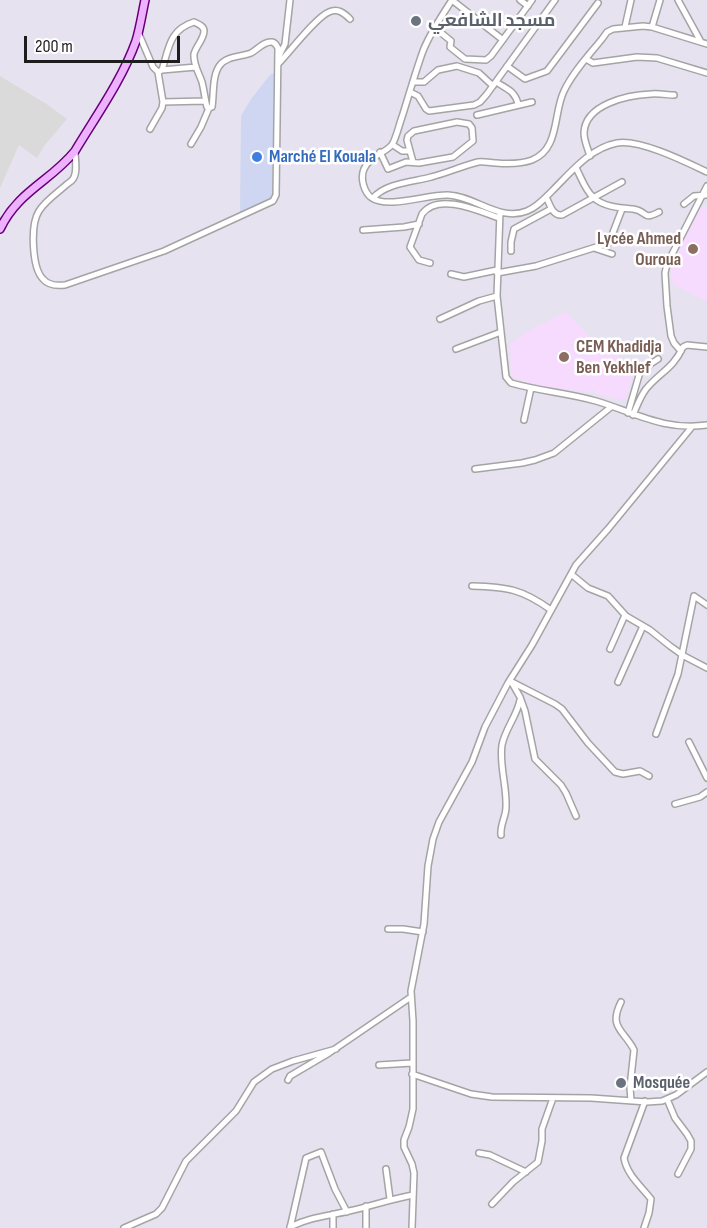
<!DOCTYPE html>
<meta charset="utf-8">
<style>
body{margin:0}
#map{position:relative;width:707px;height:1228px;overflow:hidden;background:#e7e2ef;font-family:"Sofia Sans Condensed",sans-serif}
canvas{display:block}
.scale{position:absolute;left:24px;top:36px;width:156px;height:27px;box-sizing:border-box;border:3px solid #1d1d1d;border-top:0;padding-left:8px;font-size:18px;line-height:21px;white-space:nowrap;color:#1d1d1d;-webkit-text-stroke:4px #fff;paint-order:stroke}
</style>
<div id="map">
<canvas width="707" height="1228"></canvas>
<div class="scale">200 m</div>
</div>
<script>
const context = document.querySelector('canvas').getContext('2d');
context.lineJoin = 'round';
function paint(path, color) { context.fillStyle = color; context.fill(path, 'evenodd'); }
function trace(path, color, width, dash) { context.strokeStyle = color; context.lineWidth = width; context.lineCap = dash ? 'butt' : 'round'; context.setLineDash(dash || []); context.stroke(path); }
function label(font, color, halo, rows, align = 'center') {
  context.font = font + ' "Sofia Sans Condensed",Cairo,sans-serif'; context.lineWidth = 5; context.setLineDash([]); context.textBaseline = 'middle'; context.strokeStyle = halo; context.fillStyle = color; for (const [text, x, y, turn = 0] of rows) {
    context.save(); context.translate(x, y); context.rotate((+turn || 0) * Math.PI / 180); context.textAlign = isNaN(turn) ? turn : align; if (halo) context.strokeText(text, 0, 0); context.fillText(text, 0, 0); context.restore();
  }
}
const residential = new Path2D(`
 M0 76 48 105 67 119 44 146 37 158 19 145 0 188Z`);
const commercial = new Path2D(`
 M274 73 272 198 240 212 241 116 251 99 270 75Z`);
const education = new Path2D(`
 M701 206 707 207V302L673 284 670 271 689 227Z
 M566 312 603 350 607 346 613 353 624 360 633 373 628 394 624 400 596 394 594 390H591L589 392 545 387 511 377 510 344 528 331Z`);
const minor = new Path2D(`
 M452 0C441 17 430 33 423 51 415 73 409 95 402 117 399 125 397 135 393 143 389 152 370 155 364 169 360 178 364 193 372 198 388 209 429 194 448 195 475 196 499 222 527 211 537 207 544 199 552 191 570 173 590 148 617 143 640 139 686 162 707 172
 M452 0 503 40
 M520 0 528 6
 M678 0 701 42
 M434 27 451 41 450 47 465 59 486 60 491 56 532 0
 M625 27 631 0
 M652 27 660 0
 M279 56 285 44 290 0
 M586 59 593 63 637 57 657 58 707 73
 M278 64C289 53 316 17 329 12 338 8 344 13 350 19
 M507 66 525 79 547 71 598 3
 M162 70 196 67
 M413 82H424L438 70 457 66 479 73 493 86
 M496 82C507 89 515 91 518 104
 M410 92 418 96 426 109 429 111 474 105 480 102 487 94 555 0
 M163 102 205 101
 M477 115 532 102
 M150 129 162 108 163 102 158 72
 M191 144 201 127 209 108
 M393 145 402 151H410
 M75 151C75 159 78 172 73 179 71 182 68 183 66 185 57 193 45 201 39 211 30 225 32 268 43 279 49 286 57 286 65 285L164 251 273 201 276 195 278 48C276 45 276 43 272 42 264 41 257 50 251 53 241 57 227 56 220 65 212 75 214 94 212 107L209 108 207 107C205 99 204 90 202 82 199 73 193 64 194 54 196 46 204 39 204 31 204 26 198 24 194 22 169 30 169 48 162 70L158 72 153 67 138 32
 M380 152 388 169 406 162 419 163 453 157 473 141 472 128 469 124 457 122 414 131 408 136 407 140 413 162
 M590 156C588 149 584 141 584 133 585 104 628 95 651 94 659 93 667 95 674 95
 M576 168C581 177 585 190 593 197 603 207 620 208 633 209 648 211 642 221 659 212
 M546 197C550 204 552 216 562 215L622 182
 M373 198C386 183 413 182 431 177 447 173 462 166 478 162 484 161 489 163 496 163 508 164 521 164 532 160 560 149 553 113 564 91 573 72 589 55 602 39L607 32 613 29 643 26 652 27 707 44
 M684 204 694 196 707 195
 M500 212 497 296 506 377 511 383C539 391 568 393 596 401 636 413 664 431 707 425
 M363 230 404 227 419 224
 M594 248 612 254
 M511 251V242L514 229 551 209
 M430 263 419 260 410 247 422 214C438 192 479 211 499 218
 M497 273 536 266 609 243 622 209
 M451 274 464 277 497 270
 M440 319 479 301 497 296
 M456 349 501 332
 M681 351 674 343 671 336 667 306 665 273 667 264 707 186
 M628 413 640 372 643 369 658 359
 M633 415C637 406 640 397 646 389 660 372 673 369 683 347L687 345 707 347
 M524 420 531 388
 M475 469 522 463 535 460 554 453 611 407
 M571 574 588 588 608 596 626 616 650 630 670 646 684 656 707 668
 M472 586C507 587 522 589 551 610
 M610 649 625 615
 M510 681 555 704 562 709 588 743 615 772 623 774 640 771 649 776
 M618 682 643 626
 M512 683 520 697 525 711 535 759 561 785 566 793 576 816
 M656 734 678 674 694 596 707 605
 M689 742 707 778
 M675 804 700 797 707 792
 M501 835C500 824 506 817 506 807 507 786 499 765 502 745 505 729 517 716 520 700
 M388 929H403L423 932
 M621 1002C608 1028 624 1030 634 1050L630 1087 631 1101
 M379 1065 412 1063
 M412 1074 471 1094 492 1097 591 1098 647 1102 662 1101 676 1095 707 1072
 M288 1080 290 1076 329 1053 411 997
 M667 1099 675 1118 687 1134 691 1141V1149L678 1174
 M479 1153 490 1155 526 1172
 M386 1169 390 1199
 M492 1204 513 1182 538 1162 542 1141V1129L553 1098
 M333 1214V1228
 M290 1227C310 1217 328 1216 349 1211 371 1206 391 1199 413 1195
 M124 1228 156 1214 162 1208 186 1161 236 1111 254 1082 272 1069 293 1061 336 1049
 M290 1228 306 1158 321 1152 335 1189 347 1212
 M366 1228V1206
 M412 1228 414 1173 412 1164 404 1147V1140L409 1127 413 1109V1021L411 991 424 924 428 866 433 839 439 822 472 762 485 727 508 683 532 645 576 565 608 529 691 428
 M644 1228 649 1213 651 1199C641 1186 627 1175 624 1158L645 1101`);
const secondary = new Path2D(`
 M0 229C18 191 51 181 75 151 96 116 122 80 136 41 140 28 142 14 145 0`);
const markers = [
 [416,21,6,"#6b7280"],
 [257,157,6,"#3f7fe0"],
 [693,249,6,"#8d6e63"],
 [564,357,6,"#8d6e63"],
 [621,1083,6,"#6b7280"]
];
const worshipNames = [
 ["مسجد الشافعي",428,21],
 ["Mosquée",633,1083]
];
const shopNames = [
 ["Marché El Kouala",269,157]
];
const educationNames = [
 ["Lycée Ahmed",681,239],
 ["Ouroua",681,260],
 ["CEM Khadidja",576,347,"left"],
 ["Ben Yekhlef",576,368,"left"]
];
paint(residential, '#dadadb');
paint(commercial, '#cfd6f1');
paint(education, '#f6dbff');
trace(minor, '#a4a4a4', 8);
trace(secondary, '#670078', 10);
trace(minor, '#fff', 5);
trace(secondary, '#eeb1fe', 7);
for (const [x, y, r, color] of markers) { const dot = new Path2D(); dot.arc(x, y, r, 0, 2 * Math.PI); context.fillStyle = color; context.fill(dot); trace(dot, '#fff', 2); }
label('bold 18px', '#5b616d', '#fff', worshipNames, 'left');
label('bold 18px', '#366cbe', '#fff', shopNames, 'left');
label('bold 18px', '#785e54', '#fff', educationNames, 'right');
</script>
